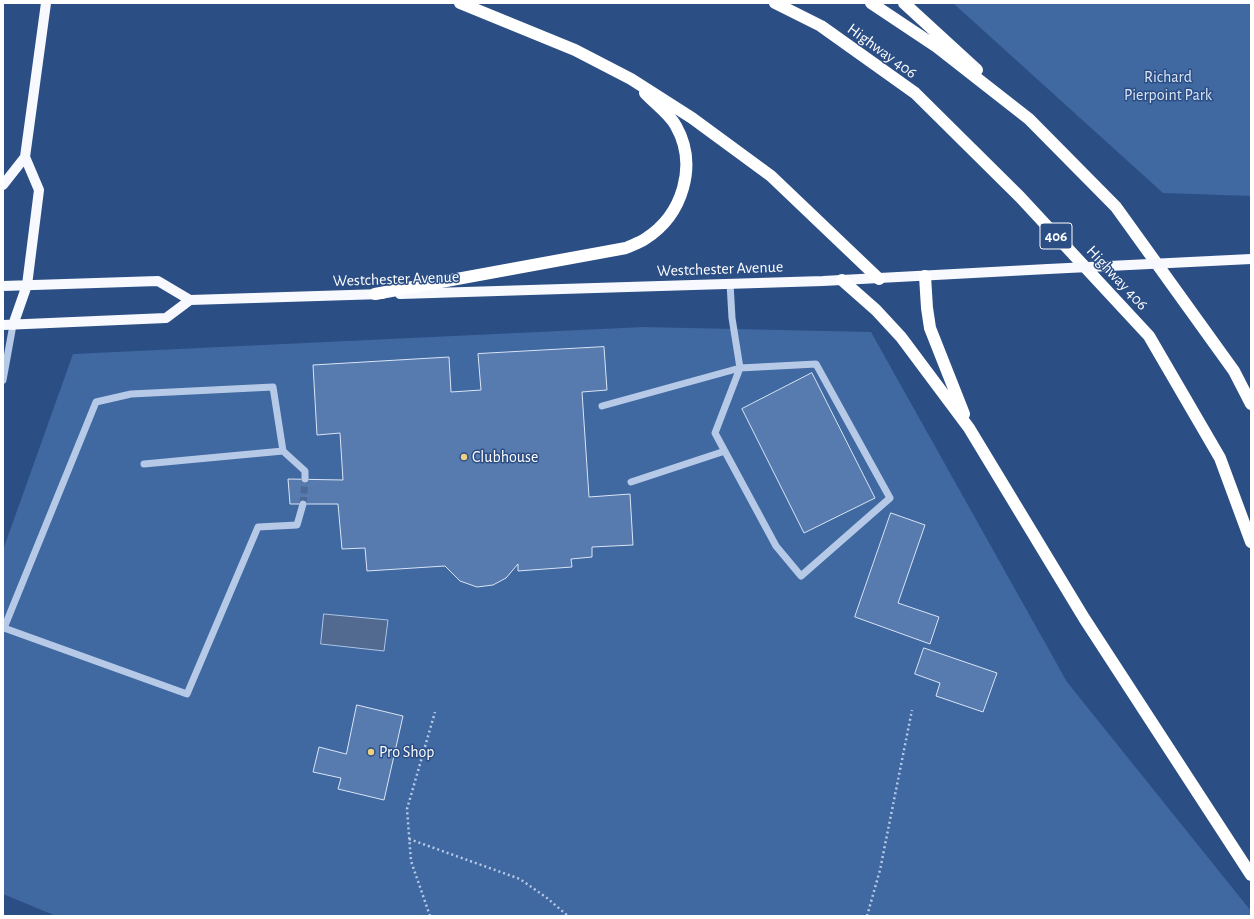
<!DOCTYPE html>
<style>
body{margin:0}
#map{position:relative;width:1254px;height:919px;overflow:hidden;background:#2b4e85;font-family:"Alegreya Sans",sans-serif}
canvas{display:block}
.frame{position:absolute;inset:0;border:4px solid #fff;pointer-events:none}
</style>
<div id="map">
<canvas width="1254" height="919"></canvas>
<div class="frame"></div>
</div>
<script>
const context = document.querySelector('canvas').getContext('2d');
context.lineJoin = 'round';
function paint(path, color) { context.fillStyle = color; context.fill(path, 'evenodd'); }
function trace(path, color, width, dash) { context.strokeStyle = color; context.lineWidth = width; context.lineCap = dash ? 'butt' : 'round'; context.setLineDash(dash || []); context.stroke(path); }
function label(font, color, halo, rows, align = 'center') {
  context.font = font + ' "Alegreya Sans",sans-serif'; context.lineWidth = 3; context.setLineDash([]); context.textBaseline = 'middle'; context.strokeStyle = halo; context.fillStyle = color; for (const [text, x, y, turn = 0] of rows) {
    context.save(); context.translate(x, y); context.rotate((+turn || 0) * Math.PI / 180); context.textAlign = isNaN(turn) ? turn : align; if (halo) context.strokeText(text, 0, 0); context.fillText(text, 0, 0); context.restore();
  }
}
const green = new Path2D(`
 M953 3H1251V196L1163 193Z
 M643 327 871 332 1067 682 1251 911V916H56L3 894V550L73 354Z`);
const water = new Path2D(`
 M324 614 388 620 384 651 321 644Z`);
const building = new Path2D(`
 M604 347 607 390 582 392 589 497 630 494 633 545 592 547V557L571 559 572 567 518 571V564L506 578 493 585 477 587 460 581 445 566 367 571 365 548 342 549 338 504H290L288 479 343 480 340 433 317 435 313 365 449 357 451 392 481 390 478 354Z
 M812 373 875 498 804 533 742 409Z
 M891 513 925 525 898 603 939 617 930 644 855 617Z
 M924 648 997 673 983 712 936 696 940 683 915 674Z
 M357 705 403 716 384 800 338 789 341 778 313 772 319 747 346 754Z`);
const minorTunnel = new Path2D(`
 M303 504 305 479`);
const path = new Path2D(`
 M409 839 520 879 547 898 568 916
 M430 916 411 861 407 809 435 712
 M867 916 880 870 912 710`);
const minor = new Path2D(`
 M3 380 13 325
 M602 406 740 368 816 364 890 498 801 576 776 546 715 433 740 368 732 318 730 283
 M144 464 283 451
 M631 482 725 451
 M303 504 297 525 258 527 187 694 4 628 96 402 131 394 273 387 283 451 305 471V479`);
const major = new Path2D(`
 M3 185 25 157 46 3
 M3 286 158 281 190 300 382 294
 M400 294 823 281 1048 269
 M3 325 166 318 190 300
 M13 325 27 285 39 190 25 157`);
const highway = new Path2D(`
 M460 3 575 50 631 79 692 118 771 176 879 279
 M775 3 821 26 915 93 1020 197 1149 336 1220 458 1251 542
 M871 3 937 47 1029 119 1116 207 1234 371 1251 404
 M904 3 977 70
 M925 276 927 308 930 328 964 414
 M842 280 876 310 901 337 969 428 1084 618 1251 875
 M375 294 626 248C632 245 639 243 645 239 683 215 698 165 676 126 670 114 654 103 645 93`);
const majorBridge = new Path2D(`
 M1048 269 1251 259`);
const markers = [
 [464,457,4,"#edd17e"],
 [371,752,4,"#edd17e"]
];
const shields = [
 [1056,236,32]
];
const shieldNames = [
 ["406",1056,236]
];
const streetNames = [
 ["Highway 406",882,51,36],
 ["Westchester Avenue",720,269,-2],
 ["Highway 406",1117,278,47],
 ["Westchester Avenue",396,279,-2]
];
const parkNames = [
 ["Richard",1168,77],
 ["Pierpoint Park",1168,95]
];
const poiNames = [
 ["Clubhouse",472,457],
 ["Pro Shop",379,752]
];
paint(green, '#4068a1');
paint(water, '#526990');
trace(water, '#abc4e7', 1);
paint(building, '#577bae');
trace(building, '#d9e5f6', 1);
trace(minorTunnel, '#4b6997', 7, [7, 3.5]);
trace(path, '#b6cae7', 2.5, [2, 3]);
trace(minor, '#b6cae7', 7);
trace(major, '#f7f9fe', 10);
trace(highway, '#fff', 12);
trace(majorBridge, '#f7f9fe', 10);
for (const [x, y, r, color] of markers) { const dot = new Path2D(); dot.arc(x, y, r, 0, 2 * Math.PI); context.fillStyle = color; context.fill(dot); trace(dot, '#2b4e85', 1.5); }
for (const [x, y, w] of shields) { const box = new Path2D(); box.roundRect(x - w / 2, y - 13, w, 26, 3); context.fillStyle = '#2b4e85'; context.fill(box); trace(box, '#fff', 1); }
label('bold 15px', '#fff', null, shieldNames);
label('16px', '#fff', '#2b4e85', streetNames);
label('16px', '#d9e5f6', '#2b4e85', parkNames);
label('16px', '#fff', '#2b4e85', poiNames, 'left');
</script>
